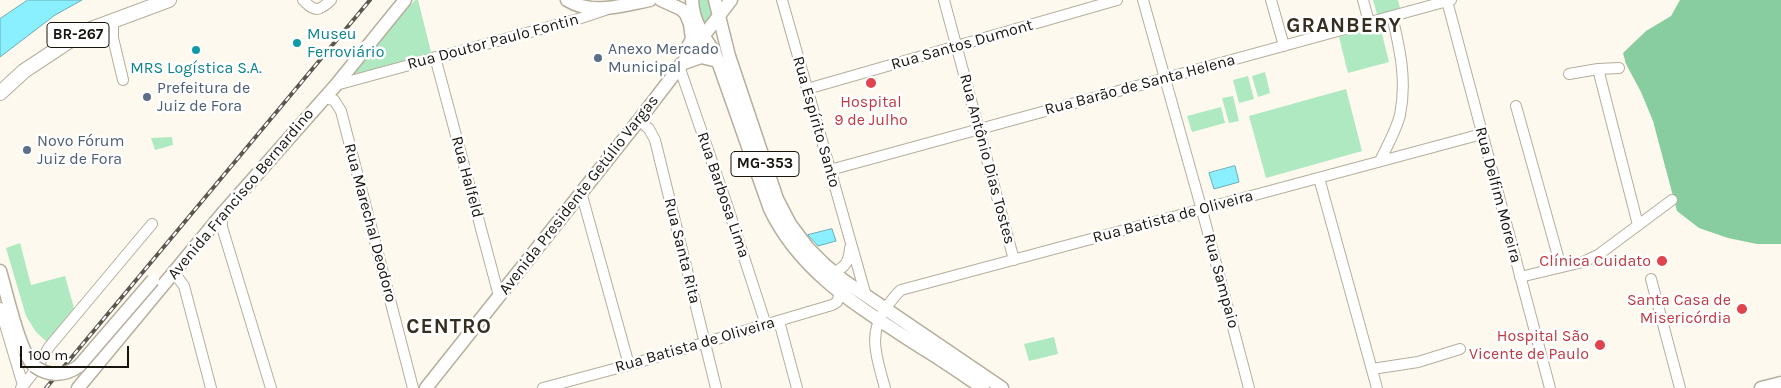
<!DOCTYPE html>
<meta charset="utf-8">
<style>
body{margin:0}
#map{position:relative;width:1781px;height:388px;overflow:hidden;background:#fef9ee;font-family:Karla,sans-serif}
canvas{display:block}
.scale{position:absolute;left:20px;top:346px;width:109px;height:22px;box-sizing:border-box;border:2px solid #17140e;border-top:0;padding-left:6px;font-size:15px;line-height:18px;white-space:nowrap;color:#17140e;-webkit-text-stroke:4px #fff;paint-order:stroke}
</style>
<div id="map">
<canvas width="1781" height="388"></canvas>
<div class="scale">100 m</div>
</div>
<script>
const context = document.querySelector('canvas').getContext('2d');
context.lineJoin = 'round';
function paint(path, color) { context.fillStyle = color; context.fill(path, 'evenodd'); }
function trace(path, color, width, dash) { context.strokeStyle = color; context.lineWidth = width; context.lineCap = dash ? 'butt' : 'round'; context.setLineDash(dash || []); context.stroke(path); }
function label(font, color, halo, rows, align = 'center') {
  context.font = font + ' Karla,sans-serif'; context.lineWidth = 5; context.setLineDash([]); context.textBaseline = 'middle'; context.strokeStyle = halo; context.fillStyle = color; for (const [text, x, y, turn = 0] of rows) {
    context.save(); context.translate(x, y); context.rotate((+turn || 0) * Math.PI / 180); context.textAlign = isNaN(turn) ? turn : align; if (halo) context.strokeText(text, 0, 0); context.fillText(text, 0, 0); context.restore();
  }
}
const green = new Path2D(`
 M415 0H418L432 56 346 79Z
 M696 0H709L712 14 706 25H703Z
 M1373 0H1398L1401 12 1378 18Z
 M1380 26 1389 62 1348 73 1339 37Z
 M1265 72 1270 93 1258 97 1252 76Z
 M1248 76 1254 99 1239 103 1233 80Z
 M1346 89 1362 151 1266 178 1249 116Z
 M1233 96 1239 121 1229 123 1222 98Z
 M1221 107 1225 123 1192 132 1187 116Z
 M172 137 173 145 155 150 151 138Z
 M20 243 31 285 65 276 74 308 47 342 36 332 26 316 6 248Z
 M1054 337 1058 354 1029 361 1024 344Z`);
const forest = new Path2D(`
 M1680 0H1781V244H1757L1728 238 1699 228 1677 211 1653 121 1641 92 1626 64 1623 53 1646 31 1671 16Z`);
const water = new Path2D(`
 M28 0H82L55 15 0 57V19Z
 M1235 166 1239 182 1214 189 1209 173Z
 M832 229 836 241 818 246 808 235Z`);
const minor = new Path2D(`
 M303 0C315 12 318 12 331 0
 M782 0 866 296
 M944 0 1014 260
 M1143 0 1203 214 1249 388
 M1271 0 1284 46
 M1363 0 1369 22
 M1447 1 1550 388
 M113 20V38L123 80
 M435 57 499 296
 M679 66 727 205 766 325
 M1598 69 1638 225
 M1569 74 1598 69 1619 68
 M336 85 578 19 605 10
 M807 89 1117 0
 M323 98 334 100 341 111 413 388
 M1516 106 1561 267
 M639 120 649 129 655 140 716 388
 M1380 161C1387 146 1396 131 1400 115 1407 81 1400 49 1392 16
 M830 170 1451 0
 M1319 178 1377 388
 M581 192 629 365
 M222 214V227L271 388
 M173 271 184 286 211 388
 M834 272C846 267 849 261 850 248
 M1520 277 1583 262 1598 255 1672 200
 M1651 279 1680 388
 M0 308 23 385
 M779 321 797 388
 M1372 369 1418 362 1460 349
 M21 388 34 372 49 347 152 224
 M543 388 629 365 832 305 837 302 840 293
 M885 388C877 358 866 333 888 305 892 300 896 294 901 290L1482 134`);
const major = new Path2D(`
 M567 0C593 16 623 5 650 0
 M661 0 681 9 686 14 690 24 692 39 685 52
 M692 0C693 21 703 36 715 53L770 209C801 274 861 308 919 346 941 359 962 374 983 388
 M715 0 729 56 777 199 790 224 808 248 824 264 843 280 1002 388
 M681 64 701 57 718 61
 M0 271C7 294 19 351 34 366
 M78 388 222 214 336 85 405 0
 M426 388 639 120 731 0
 M1761 388 1781 383`);
const highway = new Path2D(`
 M0 93 24 71 83 32 169 0`);
const rail = new Path2D(`
 M46 388 370 0`);
const majorBridge = new Path2D(`
 M34 366C49 377 65 376 79 366L153 280`);
const markers = [
 [297,43,5,"#0f9aa8"],
 [196,50,5,"#0f9aa8"],
 [598,58,5,"#5c6f8a"],
 [871,83,6,"#e0444e"],
 [147,97,5,"#5c6f8a"],
 [27,150,5,"#5c6f8a"],
 [1662,261,6,"#e0444e"],
 [1742,309,6,"#e0444e"],
 [1600,345,6,"#e0444e"]
];
const shields = [
 [78,35,62],
 [765,164,68]
];
const shieldNames = [
 ["BR-267",78,35],
 ["MG-353",765,164]
];
const cultureNames = [
 ["Museu",307,34],
 ["Ferroviário",307,52],
 ["MRS Logística S.A.",196,68,"center"]
];
const streetNames = [
 ["Rua Doutor Paulo Fontin",493,42,-15],
 ["Rua Santos Dumont",962,45,-16],
 ["Rua Barão de Santa Helena",1140,85,-15],
 ["Rua Espírito Santo",816,122,74],
 ["Rua Antônio Dias Tostes",987,159,75],
 ["Rua Halfeld",467,177,75],
 ["Avenida Francisco Bernardino",241,194,-50],
 ["Avenida Presidente Getúlio Vargas",579,195,-52],
 ["Rua Barbosa Lima",723,195,71],
 ["Rua Delfim Moreira",1498,195,75],
 ["Rua Batista de Oliveira",1173,217,-15],
 ["Rua Marechal Deodoro",370,223,75],
 ["Rua Santa Rita",682,251,76],
 ["Rua Sampaio",1221,281,75],
 ["Rua Batista de Oliveira",695,345,-16]
];
const serviceNames = [
 ["Anexo Mercado",608,49],
 ["Municipal",608,67],
 ["Prefeitura de",157,88],
 ["Juiz de Fora",157,106],
 ["Novo Fórum",37,141],
 ["Juiz de Fora",37,159]
];
const healthNames = [
 ["Hospital",871,102,"center"],
 ["9 de Julho",871,120,"center"],
 ["Clínica Cuidato",1651,261],
 ["Santa Casa de",1731,300],
 ["Misericórdia",1731,318],
 ["Hospital São",1589,336],
 ["Vicente de Paulo",1589,354]
];
const districtNames = [
 ["GRANBERY",1344,26],
 ["CENTRO",449,327]
];
paint(green, '#aee9c1');
paint(forest, '#87cd9f');
paint(water, '#8aeffe');
trace(water, '#68adb6', 1);
trace(minor, '#b6ae9d', 12);
trace(major, '#b6ae9d', 15);
trace(highway, '#b6ae9d', 16);
trace(minor, '#fff', 10);
trace(major, '#fff', 12);
trace(highway, '#fff', 14);
trace(rail, '#5a574f', 4);
trace(rail, '#fff', 2, [5.5]);
trace(majorBridge, '#b6ae9d', 15, []);
trace(majorBridge, '#fff', 12);
for (const [x, y, r, color] of markers) { const dot = new Path2D(); dot.arc(x, y, r, 0, 2 * Math.PI); context.fillStyle = color; context.fill(dot); trace(dot, '#fff', 2); }
for (const [x, y, w] of shields) { const box = new Path2D(); box.roundRect(x - w / 2, y - 12.5, w, 25, 4); context.fillStyle = '#fff'; context.fill(box); trace(box, '#17140e', 1); }
label('bold 15px', '#17140e', null, shieldNames);
label('16px', '#0d838f', '#fff', cultureNames, 'left');
label('16px', '#17140e', '#fff', streetNames);
label('16px', '#4e5e75', '#fff', serviceNames, 'left');
label('16px', '#be3a42', '#fff', healthNames, 'right');
context.letterSpacing = '1px';
label('bold 21px', '#362f21', '#fff', districtNames);
context.letterSpacing = '0px';
</script>
